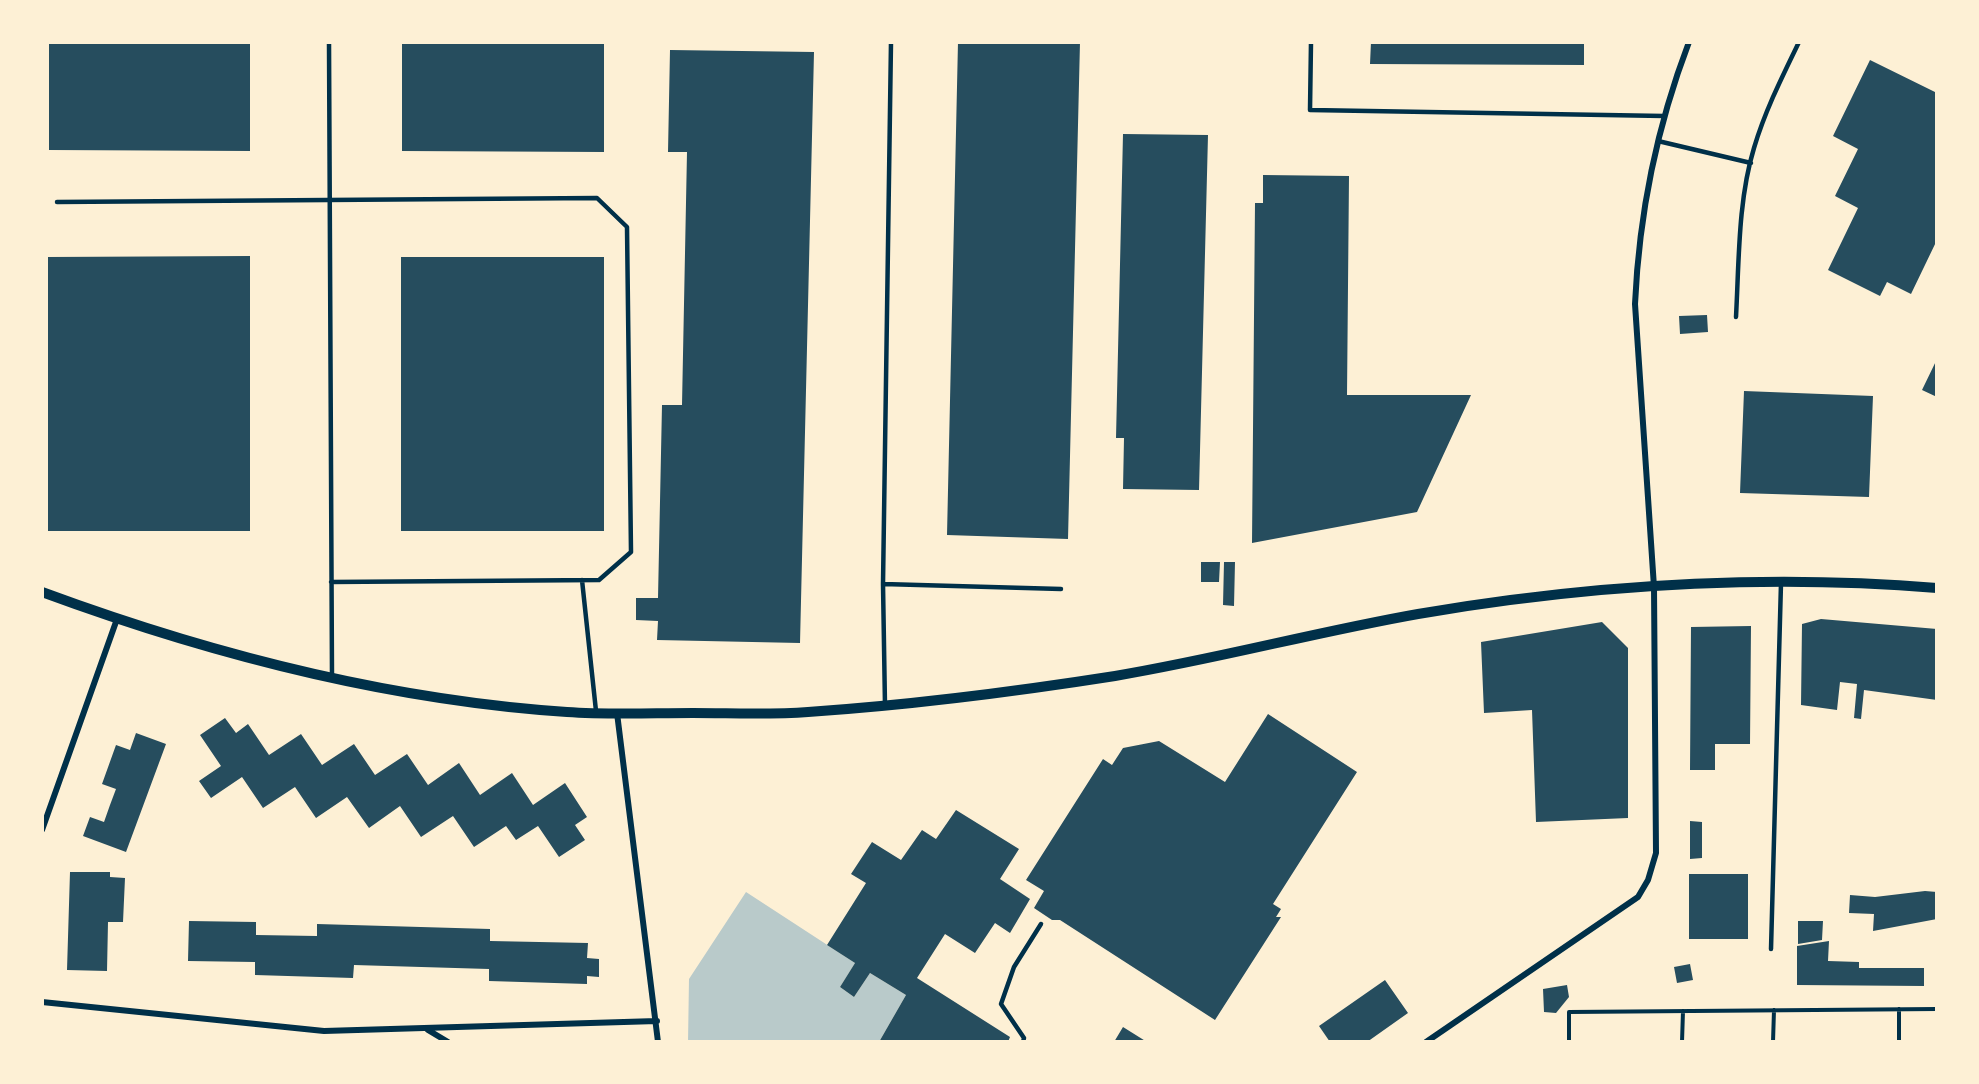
<!DOCTYPE html>
<style>
body{margin:0}
#map{position:relative;width:1979px;height:1084px;overflow:hidden;background:#fdf0d5;font-family:Mulish,sans-serif}
canvas{display:block}
.frame{position:absolute;inset:0;border:44px solid #fdf0d5;pointer-events:none}
</style>
<div id="map">
<canvas width="1979" height="1084"></canvas>
<div class="frame"></div>
</div>
<script>
const context = document.querySelector('canvas').getContext('2d');
context.lineJoin = 'round';
function paint(path, color) { context.fillStyle = color; context.fill(path, 'evenodd'); }
function trace(path, color, width, dash) { context.strokeStyle = color; context.lineWidth = width; context.lineCap = dash ? 'butt' : 'round'; context.setLineDash(dash || []); context.stroke(path); }
const green = new Path2D(`
 M746 892 855 963 840 987 854 997 870 973 906 995 879 1042H688L689 979Z`);
const building = new Path2D(`
 M49 42H250V151L49 150Z
 M402 42H604V152L402 151Z
 M958 42H1080L1068 539 947 535Z
 M1371 42H1584V65L1370 64Z
 M670 50 814 52 800 643 657 640 658 621 636 620V598H658L662 405H682L687 152H668Z
 M1870 60 1937 93V240L1911 294 1887 282 1880 296 1828 270 1858 208 1835 196 1858 149 1833 136Z
 M1123 134 1208 135 1199 490 1123 489 1124 438H1116Z
 M1263 175 1349 176 1347 395H1471L1417 512 1252 543 1255 203H1263Z
 M250 256V531H48V257Z
 M401 257H604V531H401Z
 M1707 315 1708 332 1680 334 1679 316Z
 M1937 359V397L1922 390Z
 M1744 391 1873 396 1869 497 1740 493Z
 M1201 562H1220L1219 582H1201Z
 M1224 562H1235L1234 606 1223 605Z
 M1821 619 1937 629V700L1864 690 1861 719 1854 718 1857 684 1840 682 1837 710 1801 705 1802 624Z
 M1602 622 1628 648V818L1536 822 1532 710 1484 713 1481 642Z
 M1751 626 1750 744H1715V770H1690L1691 627Z
 M1268 714 1357 772 1273 904 1281 909 1276 917H1281L1215 1020 1060 920H1052L1034 908 1044 891 1026 880 1103 759 1112 765 1123 748 1159 741 1225 782Z
 M225 718 236 733 248 724 269 755 301 734 322 765 354 744 375 775 407 754 428 785 459 763 480 795 512 773 533 805 565 783 587 817 575 825 585 840 559 857 538 826 516 840 506 826 474 847 453 816 421 837 400 806 369 828 347 797 316 818 295 787 263 808 242 777 211 798 199 781 221 766 200 735Z
 M136 733 166 744 126 852 83 836 90 817 104 822 110 805 116 789 102 784 116 745 130 750Z
 M956 810 1019 849 1000 879 1030 899 1010 933 995 923 975 953 945 934 917 978 1010 1037 1008 1042H879L906 995 870 973 854 997 840 987 855 963 827 945 866 883 851 874 872 842 901 860 922 830 936 839Z
 M1690 821 1702 822V858L1690 859Z
 M70 872H110V877L125 878 123 922H108L107 971 67 970Z
 M1689 874H1748V939H1689Z
 M1925 891 1937 892V919L1873 931 1874 914 1849 913 1850 895 1875 897Z
 M189 921 256 922V935L317 936V924L490 929V941L588 943 587 958 599 959V977L587 976V984L489 981V969L354 965 353 978 255 975V962L188 961Z
 M1798 921H1823L1822 940 1798 944Z
 M1829 941 1828 961 1859 962V968H1924V986L1797 985V946Z
 M1690 964 1693 980 1677 983 1674 967Z
 M1385 980 1408 1013 1367 1042H1330L1319 1026Z
 M1567 985 1569 997 1556 1013 1544 1012 1543 989Z
 M1123 1027 1147 1042H1114Z`);
const path = new Path2D(`
 M1569 1042V1012L1937 1009
 M1682 1042 1683 1011
 M1773 1042 1774 1010
 M1899 1042V1009`);
const service = new Path2D(`
 M329 42 332 678
 M1311 42 1310 110 1664 116
 M1658 141 1751 163
 M57 202 597 198 627 227 631 552 599 580 331 582
 M1736 317C1739 262 1738 200 1754 148 1765 111 1782 77 1799 42
 M582 580 596 711
 M883 584 1061 589
 M885 706 883 584 891 42
 M1771 949 1781 583
 M1023 1042 1024 1038 1001 1004 1014 967 1041 924`);
const minor = new Path2D(`
 M617 713 658 1042
 M42 830 117 619
 M42 1002 324 1031 657 1021
 M428 1030 448 1042
 M1426 1042 1638 897 1648 880 1656 853 1654 587 1635 304C1639 215 1657 126 1689 42`);
const tertiary = new Path2D(`
 M42 592C210 654 387 700 567 712 609 715 651 713 693 713 731 713 770 715 808 712 911 705 1013 692 1115 676 1217 659 1316 632 1418 614 1588 585 1765 574 1937 588`);
paint(green, '#b9caca');
paint(building, '#264d5e');
trace(path, '#003049', 4);
trace(service, '#003049', 4.5);
trace(minor, '#003049', 6);
trace(tertiary, '#003049', 10);
</script>
